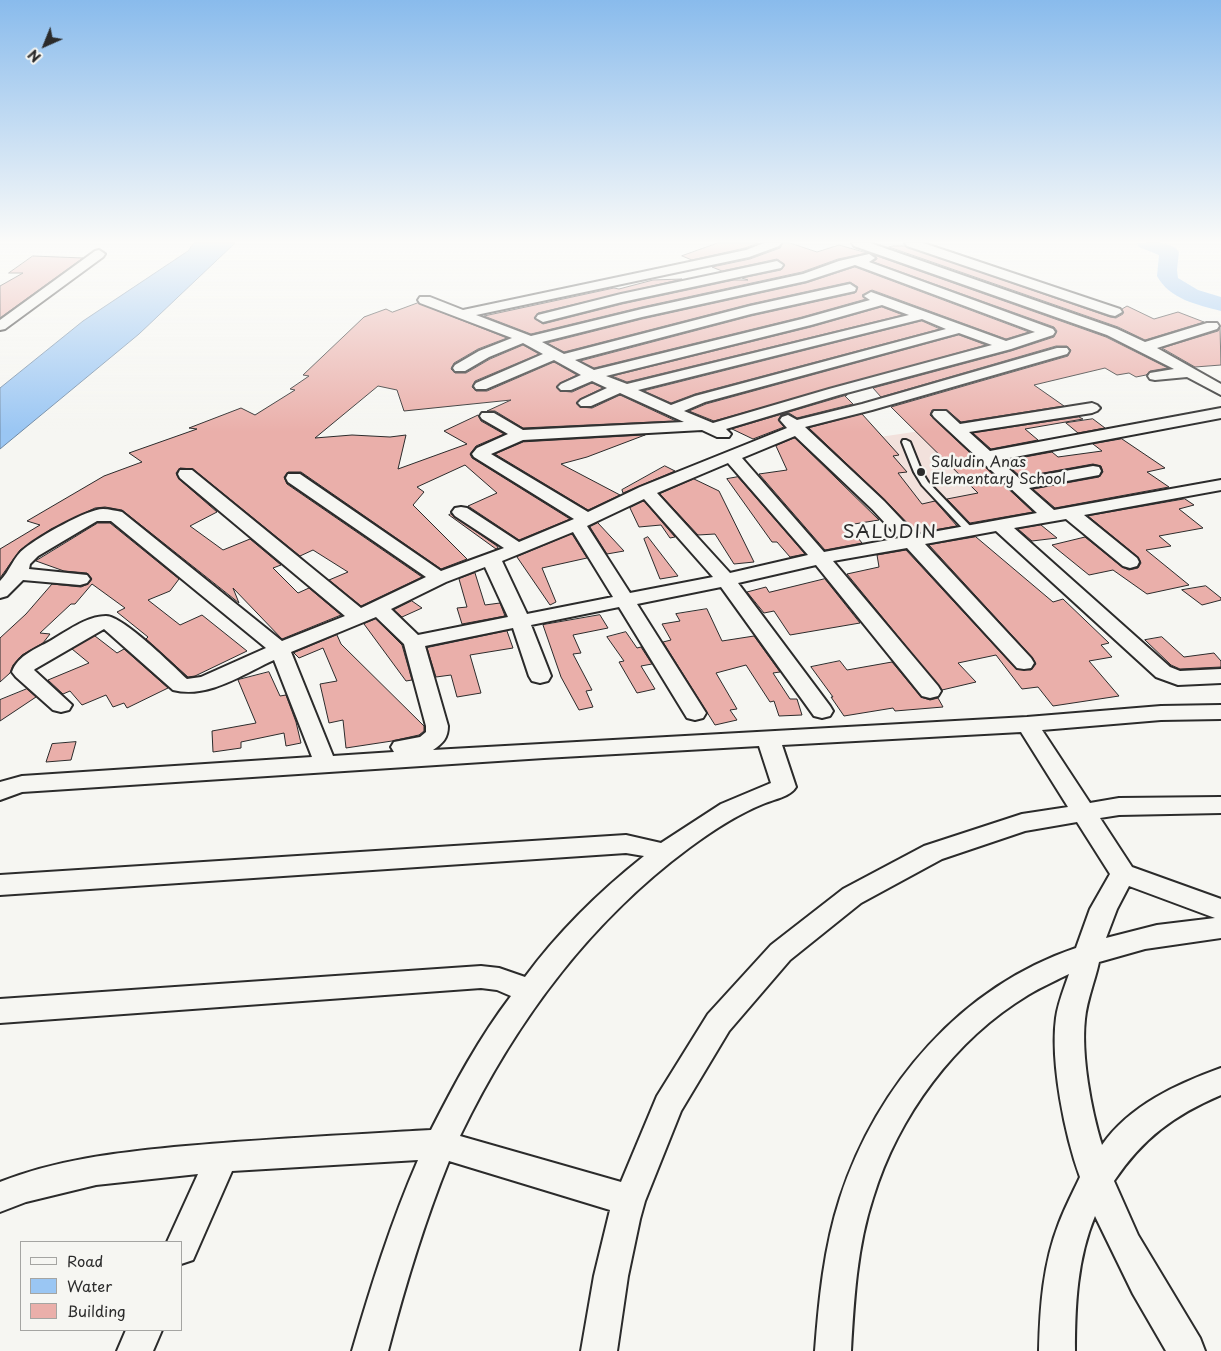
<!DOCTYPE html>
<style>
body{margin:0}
#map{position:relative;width:1221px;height:1351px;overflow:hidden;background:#f6f6f2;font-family:"Playpen Sans",sans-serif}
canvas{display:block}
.legend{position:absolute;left:20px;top:1241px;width:162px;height:90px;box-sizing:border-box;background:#f6f6f2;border:1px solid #a5a5a2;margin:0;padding:6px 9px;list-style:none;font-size:15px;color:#2b2b2b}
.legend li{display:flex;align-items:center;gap:10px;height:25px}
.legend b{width:25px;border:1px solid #a5a5a2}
.north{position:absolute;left:20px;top:20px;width:50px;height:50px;-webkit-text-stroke:4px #f6f6f2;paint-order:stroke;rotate:224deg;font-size:14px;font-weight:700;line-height:20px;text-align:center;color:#2b2b2b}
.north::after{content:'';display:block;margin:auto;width:18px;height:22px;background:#2b2b2b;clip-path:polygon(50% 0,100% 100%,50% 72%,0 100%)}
</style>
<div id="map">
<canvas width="1221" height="1351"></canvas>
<ul class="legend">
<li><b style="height:6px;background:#f6f6f2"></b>Road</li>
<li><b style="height:14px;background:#9ac6f3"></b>Water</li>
<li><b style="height:14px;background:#eaafaa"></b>Building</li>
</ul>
<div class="north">N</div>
</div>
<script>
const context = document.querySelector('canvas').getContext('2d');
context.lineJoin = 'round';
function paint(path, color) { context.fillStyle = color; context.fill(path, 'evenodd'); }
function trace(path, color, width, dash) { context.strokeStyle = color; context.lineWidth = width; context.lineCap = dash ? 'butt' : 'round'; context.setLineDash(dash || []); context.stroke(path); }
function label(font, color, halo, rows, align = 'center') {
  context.font = font + ' "Playpen Sans",sans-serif'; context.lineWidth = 5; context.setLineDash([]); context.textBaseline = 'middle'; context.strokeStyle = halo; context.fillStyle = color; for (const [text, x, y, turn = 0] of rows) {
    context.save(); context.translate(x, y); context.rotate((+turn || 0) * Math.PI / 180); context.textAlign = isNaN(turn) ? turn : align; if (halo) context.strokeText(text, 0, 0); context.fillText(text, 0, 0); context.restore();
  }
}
const built = new Path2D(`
 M941 428 1021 499 895 520 825 445Z`);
const water = new Path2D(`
 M194 243H235L139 334 0 449V388L83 321 188 251Z`);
const river = new Path2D(`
 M1136 243C1150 243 1170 239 1179 252L1177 270 1178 278 1198 290 1221 297V311C1198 305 1169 299 1157 276L1159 255 1139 247Z`);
const building = new Path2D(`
 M718 243H758L745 248 692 260 682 256Z
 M783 243H790L817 252 839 245 867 253 838 259 802 272 642 307 531 334 484 316 614 288 619 289 653 280 682 279 538 313 534 318 543 324 622 304 734 280H748L742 278 781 270 785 265 777 259 722 271 712 267 750 259 780 248Z
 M893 246H905L1110 317 1116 318 1123 314 1122 309 1127 306 1154 319 1178 312 1204 322 1145 340 1118 327 889 247Z
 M874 255 1106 337 1168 368 1150 371 1146 375 1136 377 1129 373 1117 375 1105 368 1034 385 1064 406 961 422 947 410H932L930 415 933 418 1033 512 970 523 947 499 978 493 891 407 1068 356 1071 350 1067 346H1056L881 397 873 388 1011 351 1054 337 1057 331 1054 327 873 262 877 259Z
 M33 256 83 258 0 318V286L23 273H9Z
 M855 267 1029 332 1006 339 872 290 862 295 866 299 802 317 594 368 580 361 751 316 855 293 858 287 850 282 750 304 564 352 547 343 642 319 806 283Z
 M418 303 507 338 478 349 454 363 451 369 455 373H466L490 359 523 345 539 354 475 381 472 387 476 391H487L554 362 577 375 560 383 556 387 560 391 572 392 592 383 603 388 580 399 576 403 580 407 592 408 620 395 676 421 523 428 495 411H487L511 400 404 411 397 390 378 386 315 438 352 435 390 437 406 435 398 469 467 444 444 431 478 415 481 421 504 434 476 446 470 454 472 458 570 519 519 540 468 506 497 493 465 465 417 487 424 492 413 505 467 559 441 569 301 472H288L284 477 287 484 422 577 361 606 329 580 348 572 313 550 300 556 193 469 180 468 176 473 179 479 217 512 190 526 223 550 250 539 281 565 273 568 298 593 309 588 341 615 282 639 233 588 239 603 122 510 105 507 95 508 51 529 20 550 0 578V549L40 525 27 521 104 476 142 462 129 453 197 429 189 428 241 408 255 415 295 390 290 389 309 376 303 375 364 317 386 309 392 312Z
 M882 307 903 315 627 382 612 376 811 327Z
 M922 321 940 329 695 394 671 403 644 391Z
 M1220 328 1221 365 1195 367 1162 348 1218 331Z
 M959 335 986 345 714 421 689 411 706 404Z
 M847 395 845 396 853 404 797 418 789 413 781 415 778 420 784 427 753 439 732 429Z
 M862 414 899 455 893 456 907 472 898 473 922 504 935 501 957 526 917 533 885 500 809 428Z
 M1079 417 1083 419 1025 429 1038 440 991 449 973 433Z
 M1093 419 1105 428 1078 433 1066 423Z
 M645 435 587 457 561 464 620 495 588 510 495 454 523 442Z
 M795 438 879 520 848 525 862 543 825 550 759 474 787 470 776 446Z
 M1122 439 1165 468 1147 472 1169 487 1055 508 1033 489 1099 477 1103 472 1101 466 1093 464 1021 477 1003 461 1052 452 1058 457 1102 451 1093 444Z
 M665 466 675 471 623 493 622 490Z
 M738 477 805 554 790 557 777 542H772L727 479Z
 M694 479 719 491 754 562 734 564 715 534 698 535 660 494Z
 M1185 499 1194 505 1179 509 1203 528 1159 536 1171 546 1146 550 1189 585 1147 594 1113 570 1089 575 1052 545 1085 537 1122 567 1129 570 1138 568 1141 563 1138 557 1088 516Z
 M644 501 675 537 670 538 661 525 639 527 630 508Z
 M451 514 497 546 498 548 496 549 449 515Z
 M98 523H110L179 579 170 591 148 600 180 625 202 615 247 651 195 676 188 677 146 639 148 637 117 612 125 608 92 584 75 604H71L40 633 50 634 43 643 22 655 13 665 10 673 0 682V638L26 614 52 584 81 587 88 584 92 579 87 573 64 571 36 561Z
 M598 523 624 551 607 554 590 527Z
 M1041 525 1057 538 1032 541 1018 529Z
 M572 534 587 558 542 568 556 602 550 605 517 557Z
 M648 537 678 576 660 579 644 539Z
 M976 537 1053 602 1063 599 1109 643 1101 645 1112 657 1089 661 1119 696 1053 706 1038 687 1022 689 996 655 958 663 976 682 942 690 847 574 879 567 877 555 906 550 1016 669 1031 670 1036 664 1032 657 929 545Z
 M475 573 485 605 500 603 505 616 462 624 457 608 467 607 459 579Z
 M825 579 860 623 790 635 774 611 764 613 747 592 766 587 769 592Z
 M1206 586 1221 598V600L1202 605 1182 590Z
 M412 601 422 608 402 617 394 610Z
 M707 609 722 641 754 636 780 672 773 673 790 699H797L802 715 779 716 774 701 770 702 746 665 716 673 737 709 730 710 737 720 715 725 663 642 671 640 662 624 680 621 676 614Z
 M600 615 608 628 573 635 581 653 573 654 592 690 586 691 593 707 579 710 561 677 543 625Z
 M376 619 402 645 412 680 406 681 364 624Z
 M507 631 513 648 470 655 481 693 457 697 451 675 436 677 427 648Z
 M626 632 637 648 641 647 652 664 641 666 655 689 637 693 619 662 624 661 607 637Z
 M337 635 341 644 424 726V731L419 735 392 741 346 748 343 720 329 723 320 684 337 681 323 648 299 658 294 653Z
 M95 636 117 653 124 649 168 688 127 708 124 703 113 707 106 695 82 705 70 691 63 694 48 680 89 663 72 649Z
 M1162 637 1184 657 1214 653 1221 661V667L1180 669 1171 665 1145 640Z
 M840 661 847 670 892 662 921 697 930 700 938 698 943 707 895 711 893 708 844 716 831 697H833L811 667Z
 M269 672 280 696 286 695 296 722 301 743 286 746 284 733 241 742V748L213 752 212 731 256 723 238 680Z
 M27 689 36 697 0 721V700Z
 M76 742 71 760 46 762 52 744Z`);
const lane = new Path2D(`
 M903 440H906L910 442 922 472 928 482 973 529V533H967L922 485 914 472 902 442Z`);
const street = new Path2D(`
 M764 243H781L779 246 749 257 476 315 531 336 642 309 803 274 839 261 869 254 875 258 869 262 1053 329 1055 332 1053 335 1011 349 839 395 726 429 731 434 729 437H717L702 430 523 440 491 454 588 512 640 487 787 428 780 420 782 417 788 415 797 420 862 404 1057 348H1067L1069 351 1067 354 872 410 805 427 884 501 916 535 1037 513 934 417 932 414 934 411H946L960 424 1092 403 1097 405 1100 408 1097 411 1092 413 969 432 990 451 1221 408V418L999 460 1020 479 1093 466 1099 467 1101 471 1099 475 1029 488 1054 510 1221 480V490L1084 515 1137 558 1139 562 1137 566 1130 568 1123 566 1066 519 1014 528 1170 667 1180 671 1221 669V683L1178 685 1156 677 996 531 925 544 1031 658 1034 663 1031 668 1024 669 1017 668 907 548 833 561 938 686 941 691 938 696 930 698 922 696 816 565 738 583 830 706 833 711 830 716 822 718 814 716 721 587 637 604 706 713 703 718 695 720 687 718 619 607 531 625 551 676 548 681 540 683 532 681 529 676 513 628 425 646 448 726C448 738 443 743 433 750L1027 717 1161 706 1221 705V719L1161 720 1042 730 1090 803 1119 798 1221 797V813L1119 815 1100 818 1132 867 1221 899V938L1145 949 1099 962C1095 981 1087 999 1085 1019 1081 1055 1091 1110 1102 1145 1130 1105 1177 1084 1221 1068V1095C1174 1115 1143 1138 1114 1181L1138 1235 1200 1338 1205 1351H1166L1133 1294 1095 1216C1077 1259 1075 1306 1075 1351H1039C1040 1307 1043 1264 1059 1223 1065 1207 1073 1192 1080 1177 1065 1136 1050 1062 1056 1018 1058 1003 1064 989 1069 974 1055 981 1041 987 1028 995 955 1039 898 1116 873 1198 857 1247 854 1299 851 1351H815C819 1299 824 1247 840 1198 877 1085 961 987 1076 948L1090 909 1110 874 1077 822 1025 831 942 859 861 903 790 960 729 1031 681 1111 645 1201 640 1219 628 1276 617 1351H581L594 1276 610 1210 449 1161C424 1223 405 1286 388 1351H352C371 1286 391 1222 418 1160L232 1171 193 1260 181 1264V1242H167L198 1174 96 1185 26 1202 0 1212V1182C56 1160 114 1153 174 1147 259 1139 345 1135 431 1130 455 1083 479 1038 511 996L497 990 481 988 0 1023V999L481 966 499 968 525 977C558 932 600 891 644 856L626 853 0 895V875L626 835 661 843 721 804 771 783 759 746 544 758 22 792 0 800V782L22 776 312 757 274 660C243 674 208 699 173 690L104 629 35 669 34 670 72 705 69 710 61 712 53 710 16 677 12 672C18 655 36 649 50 641 66 632 86 616 106 616 123 616 173 666 187 679L201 677 266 648 111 521H97L38 556 30 564 29 569 87 575 90 579 87 583 80 585 23 580 7 596 0 598V581C10 571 13 557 25 548 39 537 87 509 103 509 109 509 116 511 122 512L282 641 345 616 180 478 178 474 180 470H192L361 608 426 577 288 482 286 478 288 474H300L441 571 504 548 455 516 452 512 455 508 461 507 467 508 519 542 574 519 474 457 472 454 477 448 508 434 482 419 480 416 482 413H494L523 430 684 422 620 393 591 406H581L578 403 581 400 607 388 592 381 571 390H561L558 387 561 384 581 375 554 360 486 389H476L474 386 476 383 543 354 523 343 489 357 465 371H455L453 368 455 365 479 351 512 338 420 303 418 300 420 297H430L463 310 746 250ZM855 265 1035 332 1006 341 871 292 864 296 870 300 802 319 594 370 575 360 751 314 855 291 856 288 850 284 750 306 564 354 542 342 642 317 806 281ZM882 305 909 315 627 384 606 376 811 325ZM922 319 946 329 695 396 671 405 638 390ZM959 333 992 345 829 389 713 423 684 411 705 402ZM795 436 872 509 899 538 824 552 742 458ZM728 463 808 555 730 573 657 493ZM644 499 713 577 630 593 587 526ZM573 532 613 597 527 614 502 561ZM485 567 508 617 418 635 391 609 446 582ZM376 617 404 644 426 726V732L420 737 394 742 391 747 394 752 333 756 291 652ZM1021 732 1068 807 1022 814 924 846 843 889 771 945 708 1014 657 1096 621 1182 460 1136C514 1024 588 923 689 848 712 831 736 815 763 804 774 799 790 797 796 787L782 745ZM1129 886 1215 918 1157 925 1106 938 1117 909Z
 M852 243H870L1117 329 1145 342 1207 323H1217L1219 326 1217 329 1157 348 1221 384V395L1187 377 1155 380 1150 379 1148 376 1150 373 1174 369 1107 335 854 246Z
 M905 243H923L1120 309 1122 312 1115 316 1110 315 907 246Z
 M99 250 105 254 103 257 5 329 0 330V320L95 251Z
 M777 261 783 265 781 268 622 302 543 322 536 318 538 315 621 294Z
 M126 1330H162L153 1351H117Z`);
const markers = [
 [921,472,5,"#2b2b2b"]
];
const farPoinames = [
 ["Saludin Anas",931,463],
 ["Elementary School",931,480]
];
const neighbourhoodNames = [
 ["SALUDIN",890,533]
];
paint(built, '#f2e1dc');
paint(water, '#9ac6f3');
trace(water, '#6e88a3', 1);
paint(river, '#9ac6f3');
paint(building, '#eaafaa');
trace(building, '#2b2b2b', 1);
trace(lane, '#2b2b2b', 4);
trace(street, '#2b2b2b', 4);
paint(lane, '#f6f6f2');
paint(street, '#f6f6f2');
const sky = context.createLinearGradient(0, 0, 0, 432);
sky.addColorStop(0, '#89bbec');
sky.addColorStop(0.56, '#fbfbf9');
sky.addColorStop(1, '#fbfbf900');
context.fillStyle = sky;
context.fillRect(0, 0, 1221, 432);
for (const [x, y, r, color] of markers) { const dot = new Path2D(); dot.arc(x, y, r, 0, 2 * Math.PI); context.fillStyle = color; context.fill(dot); trace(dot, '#f6f6f2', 2); }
label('15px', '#2b2b2b', '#f6f6f2', farPoinames, 'left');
context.letterSpacing = '1px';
label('19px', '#2b2b2b', '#f6f6f2', neighbourhoodNames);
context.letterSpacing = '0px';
</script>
